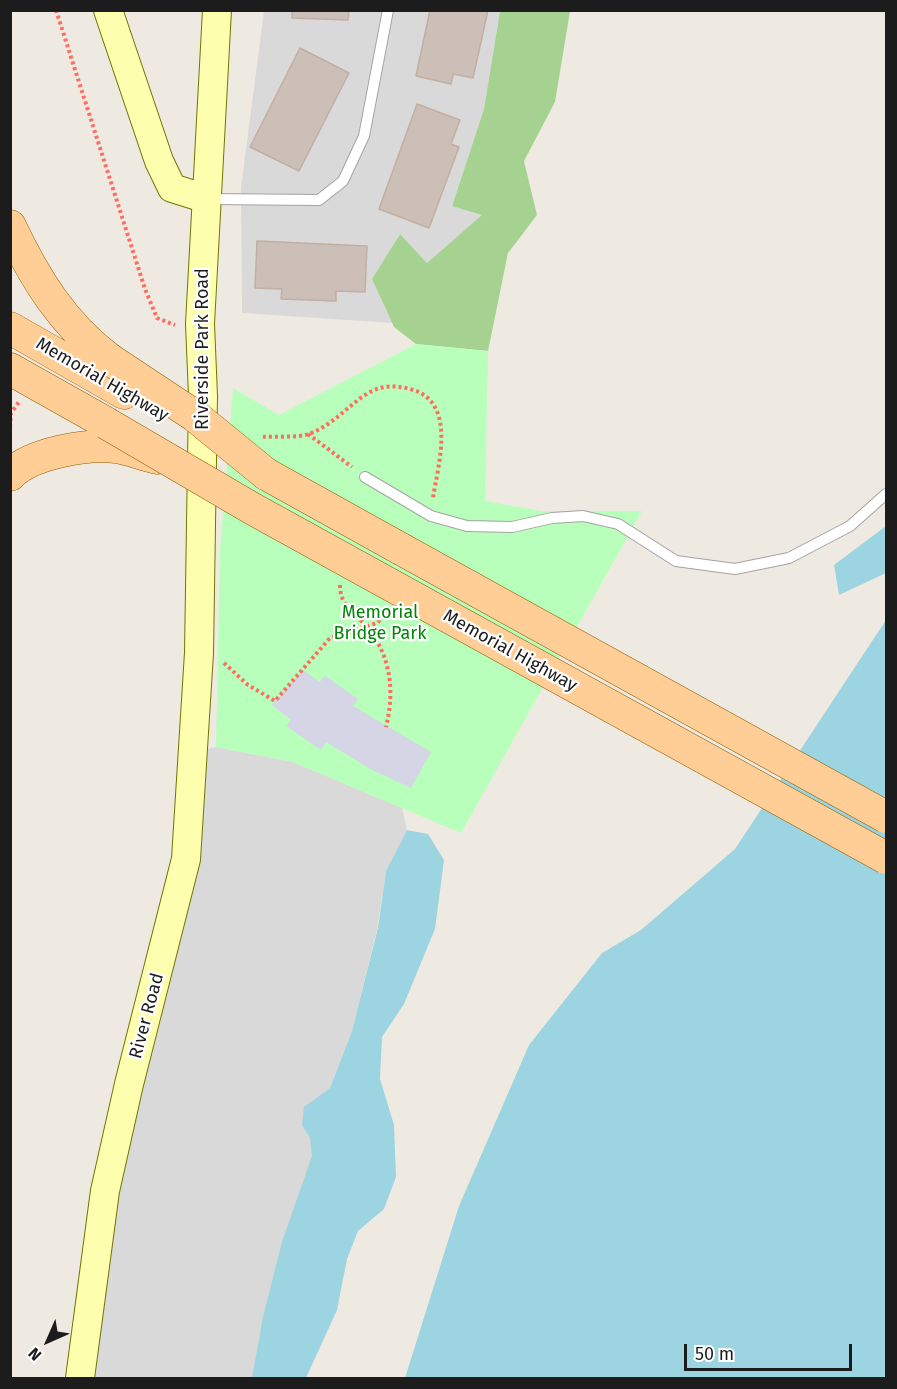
<!DOCTYPE html>
<style>
body{margin:0}
#map{position:relative;width:897px;height:1389px;overflow:hidden;background:#efeae1;font-family:"Fira Sans",sans-serif}
canvas{display:block}
.frame{position:absolute;inset:0;border:12px solid #1c1c1c;pointer-events:none}
.north{position:absolute;left:18px;top:1311px;width:60px;height:60px;-webkit-text-stroke:4px #fff;paint-order:stroke;rotate:225deg;font-size:16px;font-weight:700;line-height:24px;text-align:center;color:#1c1c1c}
.north::after{content:'';display:block;margin:auto;width:21px;height:27px;background:#1c1c1c;clip-path:polygon(50% 0,100% 100%,50% 72%,0 100%)}
.scale{position:absolute;left:684px;top:1344px;width:168px;height:27px;box-sizing:border-box;border:3px solid #1c1c1c;border-top:0;padding-left:8px;font-size:18px;line-height:21px;white-space:nowrap;color:#1c1c1c;-webkit-text-stroke:4px #fff;paint-order:stroke}
</style>
<div id="map">
<canvas width="897" height="1389"></canvas>
<div class="frame"></div>
<div class="north">N</div>
<div class="scale">50 m</div>
</div>
<script>
const context = document.querySelector('canvas').getContext('2d');
context.lineJoin = 'round';
function paint(path, color) { context.fillStyle = color; context.fill(path, 'evenodd'); }
function trace(path, color, width, dash) { context.strokeStyle = color; context.lineWidth = width; context.lineCap = dash ? 'butt' : 'round'; context.setLineDash(dash || []); context.stroke(path); }
function label(font, color, halo, rows, align = 'center') {
  context.font = font + ' "Fira Sans",sans-serif'; context.lineWidth = 4.5; context.setLineDash([]); context.textBaseline = 'middle'; context.strokeStyle = halo; context.fillStyle = color; for (const [text, x, y, turn = 0] of rows) {
    context.save(); context.translate(x, y); context.rotate((+turn || 0) * Math.PI / 180); context.textAlign = isNaN(turn) ? turn : align; if (halo) context.strokeText(text, 0, 0); context.fillText(text, 0, 0); context.restore();
  }
}
const residential = new Path2D(`
 M264 11H500L484 109 452 205 483 215 427 263 400 234 372 279 392 323 242 313 241 188Z
 M216 747 293 762 402 808 407 830 386 871 377 930 352 1031 330 1088 255 1378H88L116 1196 196 863 207 749Z`);
const forest = new Path2D(`
 M500 11H570L555 102 524 161 537 215 508 253 488 351 416 344 394 327 372 279 400 234 427 263 482 215 452 206 484 109Z`);
const park = new Path2D(`
 M416 344 488 351 485 501 541 511H642L461 833 293 762 216 747 220 550 233 388 279 415Z`);
const plaza = new Path2D(`
 M303 670 320 682 324 675 358 699 353 706 431 752 411 788 372 770 326 742 321 750 286 726 291 720 272 705Z`);
const water = new Path2D(`
 M886 526V573L839 595 834 565Z
 M886 620V1378H405L459 1206 529 1045 602 953 641 930 735 849Z
 M407 830 428 834 444 860 435 929 404 1004 382 1037 380 1079 394 1125 396 1177 384 1209 358 1231 347 1259 337 1310 306 1378H252L263 1317 282 1242 312 1156 310 1138 302 1125 304 1107 330 1088 352 1031 378 928 386 871Z`);
const building = new Path2D(`
 M292 10H349L348 20 292 18Z
 M430 10H488L473 78 453 74 451 84 416 76Z
 M300 48 349 73 299 171 250 147Z
 M417 104 460 120 451 144 459 147 429 228 379 209Z
 M257 241 367 246 365 292 336 291V301L281 299 282 289 255 288Z`);
const path = new Path2D(`
 M56 10 145 289 157 318 175 325
 M10 427 11 413 19 402
 M308 434 352 467
 M263 437C277 436 296 438 309 434 336 424 351 401 374 390 386 385 398 386 410 389 458 401 438 465 433 498
 M340 585C340 606 354 612 366 626 391 655 395 691 386 727
 M224 663 248 685 275 701 330 638 377 623 388 612`);
const service = new Path2D(`
 M207 199 319 200 343 181 364 136 388 10
 M365 477 431 516 467 526 512 527 552 518 583 516 618 524 676 561 735 569 789 558 850 526 886 494`);
const secondary = new Path2D(`
 M108 10 159 161 172 188 207 199
 M80 1378 105 1191 129 1084 186 859 199 653 203 396 200 324 217 10`);
const primary = new Path2D(`
 M10 226C35 279 63 324 109 359
 M10 328 124 393
 M10 369 106 423
 M266 474 401 549
 M10 475C31 453 86 444 116 447 129 449 144 455 157 458`);
const primaryBridge = new Path2D(`
 M109 359 195 416 266 474
 M106 423 253 509 886 858
 M401 549 886 817`);
const streetNames = [
 ["Riverside Park Road",203,349,-90],
 ["Memorial Highway",102,380,30],
 ["Memorial Highway",510,651,29],
 ["River Road",147,1016,-75]
];
const parkNames = [
 ["Memorial",380,613],
 ["Bridge Park",380,634]
];
paint(residential, '#dad9d9');
paint(forest, '#a6d291');
paint(park, '#b8ffbb');
paint(plaza, '#d5d5e5');
paint(water, '#9cd4e1');
paint(building, '#cbbfb7');
trace(building, '#c2afa2', 1.5);
trace(service, '#a3a3a3', 12);
trace(secondary, '#6d7700', 30);
trace(primary, '#955f00', 33);
trace(path, '#ff6d62', 4, [3, 3]);
trace(service, '#fff', 10);
trace(secondary, '#fdffaf', 28);
trace(primary, '#ffce96', 32);
trace(primaryBridge, '#955f00', 33, []);
trace(primaryBridge, '#ffce96', 32);
label('18px', '#1c1c1c', '#fff', streetNames);
label('18px', '#018408', '#fff', parkNames);
</script>
